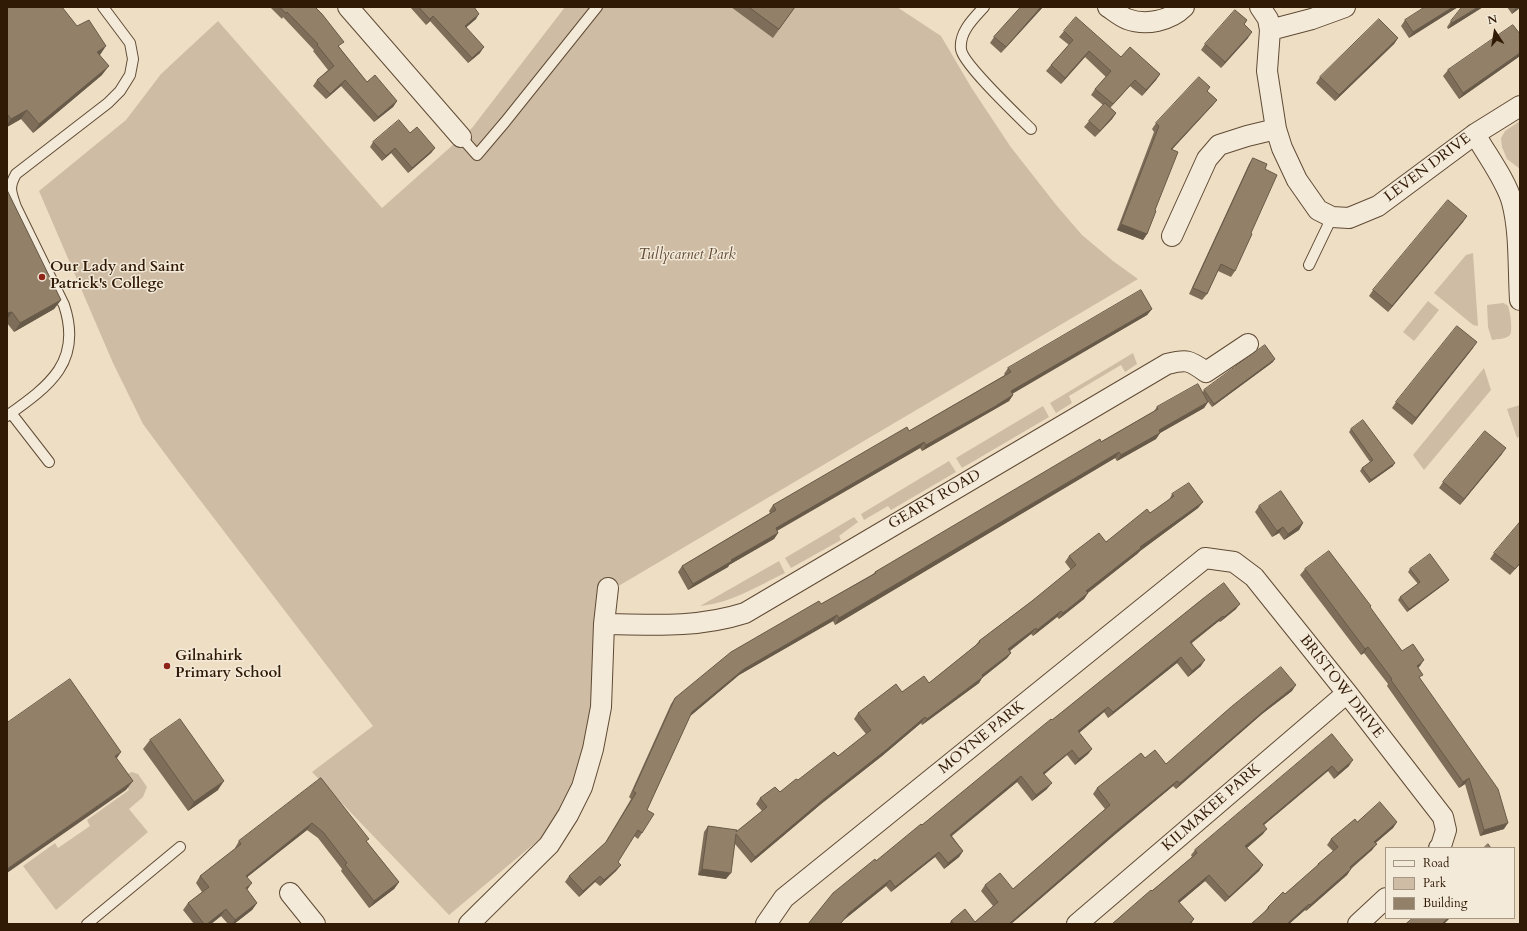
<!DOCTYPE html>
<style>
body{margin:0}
#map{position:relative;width:1527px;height:931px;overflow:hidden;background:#eedec4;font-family:Cardo,serif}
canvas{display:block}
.frame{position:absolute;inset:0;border:8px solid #311a05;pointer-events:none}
.legend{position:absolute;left:1385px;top:847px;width:130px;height:72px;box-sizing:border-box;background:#f4ead9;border:1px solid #a69784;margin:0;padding:5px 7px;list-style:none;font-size:12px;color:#311a05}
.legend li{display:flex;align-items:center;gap:8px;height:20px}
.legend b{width:20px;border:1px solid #a69784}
.north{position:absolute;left:1475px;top:12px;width:40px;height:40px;-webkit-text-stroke:3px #f4ead9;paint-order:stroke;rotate:348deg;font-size:11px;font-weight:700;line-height:16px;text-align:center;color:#311a05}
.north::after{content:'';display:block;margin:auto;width:14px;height:18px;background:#311a05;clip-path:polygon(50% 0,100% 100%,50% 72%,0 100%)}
</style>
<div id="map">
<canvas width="1527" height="931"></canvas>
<div class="frame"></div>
<ul class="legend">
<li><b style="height:5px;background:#f4ead9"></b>Road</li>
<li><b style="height:11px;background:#cebda4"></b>Park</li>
<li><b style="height:11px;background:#938068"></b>Building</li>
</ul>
<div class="north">N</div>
</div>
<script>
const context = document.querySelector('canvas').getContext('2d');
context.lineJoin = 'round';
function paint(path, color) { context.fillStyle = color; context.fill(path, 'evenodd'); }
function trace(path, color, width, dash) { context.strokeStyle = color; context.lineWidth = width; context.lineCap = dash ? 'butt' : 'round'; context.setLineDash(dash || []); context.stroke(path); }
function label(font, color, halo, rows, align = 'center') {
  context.font = font + ' Cardo,serif'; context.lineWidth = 3; context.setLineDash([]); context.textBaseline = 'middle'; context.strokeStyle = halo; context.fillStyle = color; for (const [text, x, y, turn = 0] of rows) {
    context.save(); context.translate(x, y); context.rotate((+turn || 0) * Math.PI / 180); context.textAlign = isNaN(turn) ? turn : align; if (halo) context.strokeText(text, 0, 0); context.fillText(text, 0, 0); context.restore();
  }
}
const green = new Path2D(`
 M565 7H897L941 36 971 87 1010 146 1057 206 1082 235 1113 261 1138 279 610 591 590 771 541 838 449 915 312 772 373 726 177 470 143 424 113 363 39 191 126 120 161 74 218 21 382 208 472 128Z
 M1520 121V169L1507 159 1502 147 1501 138 1505 131Z
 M1473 253 1478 326 1473 325 1434 293 1466 255Z
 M1428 301 1439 310 1414 341 1403 332Z
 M1503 303C1505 304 1506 304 1508 306 1510 310 1513 331 1510 335 1507 339 1497 339 1492 340L1488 327 1487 305Z
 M1133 353 1137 364 1125 372 1121 365 1069 396 1072 403 1056 413 1050 403Z
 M1484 368 1491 390 1424 470 1413 455Z
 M1520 405V436L1517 438 1507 409Z
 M1043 406 1049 417 962 468 956 458Z
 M949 461 956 472 891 510 888 506 864 520 861 514Z
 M854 517 858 522 839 536 841 540 791 568 785 558Z
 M779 561 785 573C758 586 731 603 700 606Z
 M132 772 138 774 147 787 143 797 129 809 148 832 56 910 23 866 55 843 58 848 90 826 87 820 129 790 121 776Z`);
const lane = new Path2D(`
 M984 7C974 18 959 32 961 49 962 63 1018 116 1031 129
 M461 137 477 155 505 122 597 7
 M1309 265 1332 217
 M11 413 49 462
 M7 416C49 386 83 362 64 305L16 207C11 192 8 188 16 174L108 103 120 91 130 75 133 59 130 43 103 7
 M87 924 180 847`);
const street = new Path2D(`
 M348 7 461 137
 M1108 7C1114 11 1121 17 1127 19 1146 26 1170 21 1184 7
 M1260 7 1268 19 1270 30 1267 71 1276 129 1282 148 1297 180 1318 210 1332 217 1349 218 1378 206 1475 134 1520 106
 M1270 30 1312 19 1345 7
 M1475 134C1486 154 1506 180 1512 202 1520 232 1518 268 1520 300
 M1172 236 1207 159 1219 145 1247 136 1276 129
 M604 624C653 625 698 628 745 613L1167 364C1187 359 1189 360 1206 372L1248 344
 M290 893 315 924
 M469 924 549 845 568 815 582 787 593 749 601 707 604 624 608 588
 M766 924 784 898 1205 558 1234 562 1254 577 1347 693 1443 817 1446 830 1441 846 1439 848
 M1077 924 1347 693
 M1358 924 1386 898`);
const wall = new Path2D(`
 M7 7 100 55 102 75 33 133 21 119 7 127Z
 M270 7H315L340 48 367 82 397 101 393 107 374 122 341 86 326 99 313 86 317 80 328 70 313 51 314 50 283 17 282 19Z
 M410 7H474L476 19 466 27 480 53 468 63 430 21 426 25Z
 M731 7H795L773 38Z
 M1021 7H1043L1001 53 990 43 994 37Z
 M1458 7 1409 38 1401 26 1405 20Z
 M1483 7 1448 29 1447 27 1451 21Z
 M1507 7H1520L1512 14Z
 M1247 20 1244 25 1248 38 1221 68 1201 50 1205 44Z
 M1064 31 1121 57 1160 74 1156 80 1142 96 1130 86 1110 108 1116 113 1112 119 1095 137 1084 127 1089 121 1103 105 1091 95 1095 89 1106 77 1085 57 1061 84 1046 71 1051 65 1069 45 1059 37Z
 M1520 34V56L1459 99 1443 76 1448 70Z
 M1398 38 1394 44 1335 101 1316 83 1320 77Z
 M1207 91 1217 100 1212 106 1172 149 1155 210 1147 234 1143 240 1117 230 1154 132 1152 129 1156 123Z
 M410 133 435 148 431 153 408 173 391 153 382 161 370 147 373 142Z
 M1253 158 1235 271 1231 277 1218 271 1207 294 1202 300 1189 294 1249 164Z
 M7 190 61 300 54 309 14 332 7 323Z
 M1467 216 1463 222 1388 312 1369 296 1373 290Z
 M1152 309 1147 315 1012 393 1013 395 1009 401 922 451 920 448 777 531 778 533 774 539 729 565 728 567 688 590 678 572 682 566 770 513 769 511 773 505 909 431 1005 375 1004 374 1008 368Z
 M1473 348 1412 425 1392 408 1396 402Z
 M1273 362 1212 407 1206 399 1208 402 1204 408 1160 433 1156 439 1117 461 1115 458 835 625 833 621 739 675 690 716 647 810 642 833 638 839 634 836 618 862 621 865 616 871 600 886 595 882 579 897 565 882 569 876 605 843 631 799 629 797 671 704 675 698 821 604 873 574 875 572 1154 411 1157 407 1203 392 1204 390Z
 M1351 429 1393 466 1369 483 1360 471 1362 468 1370 462 1349 432Z
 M1502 454 1460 505 1439 488 1443 482Z
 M1172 494 1203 502 1198 508 1140 551 1137 554 1088 593 1084 599 1059 619 1057 617 1033 636 1031 634 1010 651 1011 653 1007 658 982 678 979 683 922 725 921 723 882 756 821 804 751 863 735 844 726 879 698 875 704 832 708 826 736 832 762 811 756 804 760 798 780 792 798 780 838 756 866 734 854 719 858 713 902 692 929 683 975 646 979 641 1032 601 1071 570 1065 562 1069 556 1106 542 1150 513 1169 500Z
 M1259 506 1303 523 1299 530 1284 540 1279 533 1272 537 1255 512Z
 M1494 553 1520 564 1510 575 1490 559Z
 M1305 569 1370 608 1402 651 1420 666 1418 668 1420 679 1504 829 1480 836 1465 784 1459 788 1387 686 1388 684 1364 653 1361 655 1300 575Z
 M1410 569 1449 580 1446 583 1407 612 1398 600 1400 597 1418 584 1408 572Z
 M1205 597 1236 609 1220 622 1219 621 1192 643 1201 666 1188 677 1177 663 1108 718 1104 712 1079 733 1092 749 1088 754 1075 765 1067 755 1044 774 1047 789 1032 801 1017 782 952 836 963 851 959 857 944 869 935 857 891 892 886 886 845 919 876 861 922 825Z
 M1292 691 1262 714 1176 789 1173 786 1112 837 1011 924H949L951 921 975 922 993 906 981 891 985 885 1013 889 1105 809 1093 794 1097 788 1145 758 1166 764Z
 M1332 734 1349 766 1334 779 1328 771 1264 825 1263 834 1247 848 1263 865 1259 871 1225 902 1205 881 1179 903 1194 919 1191 924H1112L1192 857 1191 855 1195 850Z
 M150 740 218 790 188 811 143 749Z
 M321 778 367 842 399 882 394 889 369 908 341 871 342 869 318 838 307 830 247 877V890L257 903 252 910 234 924H228L221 916 211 924H194L183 910 188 903 202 892 196 883 200 876 235 849V848L239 841Z
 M1357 822H1397L1393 828 1375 843 1372 850 1351 869 1347 875 1306 911 1305 910 1289 924H1251L1264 913 1268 907 1285 894 1316 867 1318 864 1333 851 1327 845 1331 839Z`);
const shadedWall = new Path2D(`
 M1041 7H1043L1001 53 1006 47Z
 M1453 7H1458L1409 38 1413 32Z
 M1478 7H1483L1448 29 1452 23Z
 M1516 7H1520V8L1512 14Z
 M479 14 476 19 461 32 465 26Z
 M433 16 430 21 426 25 430 19Z
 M1252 32 1248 38 1221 68 1225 62Z
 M1398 38 1394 44 1335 101 1339 95Z
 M106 46 100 55 91 61 97 52Z
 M484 47 480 53 468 63 472 58Z
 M1089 51 1085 57 1061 84 1065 78Z
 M1520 53V56L1459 99 1463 93Z
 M109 66 102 75 33 133 39 124Z
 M1160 74 1156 80 1142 96 1146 90Z
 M345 80 341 86 326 99 330 94Z
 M1135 80 1130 86 1108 110 1113 104Z
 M1217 100 1212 106 1167 155 1171 149Z
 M397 101 393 107 374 122 378 117Z
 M27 110 21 119 7 127V125L11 119Z
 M1116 113 1112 119 1095 137 1100 131Z
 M395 148 391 153 382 161 386 156Z
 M435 148 431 153 408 173 412 168Z
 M1467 216 1463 222 1388 312 1392 306Z
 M1121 224 1147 234 1143 240 1117 230Z
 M61 300 54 309 14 332 20 323Z
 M1152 309 1147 315 1007 397 1011 391Z
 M12 312 7 320V313Z
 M1477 342 1473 348 1412 425 1416 418Z
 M1275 359 1273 362 1212 407 1214 404Z
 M1013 395 1009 401 922 451 926 445Z
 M1208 402 1204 408 1160 433 1156 439 1117 461 1121 455 1159 430Z
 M924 442 920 448 771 534 776 528Z
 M1506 448 1502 454 1460 505 1464 499Z
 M1119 452 1115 458 835 625 839 618Z
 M1395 463 1393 466 1369 483 1371 480Z
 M1203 502 1198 508 1140 551 1137 554 1082 597 1086 591 1140 547Z
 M1303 523 1299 530 1284 540 1288 534Z
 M1283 527 1279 533 1272 537 1277 531Z
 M778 533 774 539 729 565 728 567 688 590 693 584 731 560Z
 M1449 580 1446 583 1407 612 1409 609Z
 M1088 593 1084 599 1059 619 1063 613Z
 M1240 604 1236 609 1220 622 1224 617Z
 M1061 611 1057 617 1033 636 1037 630Z
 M837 615 833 621 739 675 688 718 692 712 744 669Z
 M1223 616 1219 621 1186 647 1190 642Z
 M1036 628 1031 634 1004 655 1008 649Z
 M1368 647 1364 653 1361 655 1365 649Z
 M1011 653 1007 658 982 678 979 683 922 725 927 719Z
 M1181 657 1177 663 1108 718 1113 712Z
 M1205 660 1201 666 1188 677 1192 671Z
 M1424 660 1420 666 1412 672 1417 666Z
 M1296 685 1292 691 1262 714 1176 789 1180 783 1266 709Z
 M1108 707 1104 712 1074 737 1078 731Z
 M925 717 921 723 882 756 821 804 751 863 755 857 825 798Z
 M1092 749 1088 754 1075 765 1079 759Z
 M1072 750 1067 755 1039 779 1043 773Z
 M121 752 115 761V756Z
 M1353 760 1349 766 1334 779 1338 773Z
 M1332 766 1328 771 1259 829 1263 824Z
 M1021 776 1017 782 946 840 950 835Z
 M1469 778 1465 784 1459 788 1463 782Z
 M133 781 126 790 7 873V869Z
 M224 781 218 790 188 811 194 802Z
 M1177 781 1173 786 1112 837 1011 924H1009L1116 831Z
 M1052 783 1047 789 1032 801 1036 795Z
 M1397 822 1393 828 1370 848 1374 842Z
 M312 823 307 830 241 882 246 876Z
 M1508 823 1504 829 1480 836 1484 830Z
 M1267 829 1263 834 1242 852 1245 846Z
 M1377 844 1372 850 1345 873 1350 867Z
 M963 851 959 857 944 869 948 863Z
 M939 852 935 857 891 892 895 887Z
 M621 865 616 871 600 886 604 880Z
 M1263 865 1259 871 1225 902 1229 897Z
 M702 869 731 873 726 879 698 875Z
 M1351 869 1347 875 1306 911 1310 905Z
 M1209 875 1205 881 1174 907 1178 901Z
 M600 876 595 882 579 897 583 891Z
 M890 880 886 886 845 919 840 924 849 913Z
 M399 882 394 889 369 908 374 901Z
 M252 883 247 890 246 888Z
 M257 903 252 910 234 924H232L235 920Z
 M1309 904 1305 910 1289 924H1287Z
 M226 909 221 916 211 924H207Z
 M1448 918H1450L1444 924H1442Z`);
const building = new Path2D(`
 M7 7H62L77 26 89 20 106 46 97 52 109 66 39 124 27 110 11 119 7 114Z
 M280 7H315L322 14 344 42 338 46 367 82 375 75 397 101 378 117 345 80 330 94 317 80 334 66 317 45 318 44 287 12 286 13Z
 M419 7H474L479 14 465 26 484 47 472 58 433 16 430 19Z
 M749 7H795L779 29Z
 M1021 7H1041L1006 47 994 37Z
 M1425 7H1453L1413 32 1405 20Z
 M1462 7H1478L1452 23 1451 21Z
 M1235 10 1247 20 1244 24 1252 32 1225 62 1205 44Z
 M1076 17 1121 57 1130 47 1160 74 1146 90 1135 80 1113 104 1095 89 1111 71 1089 51 1065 78 1051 65 1073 40 1064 31Z
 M1379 19 1398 38 1339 95 1320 77Z
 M1513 25 1520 34V53L1463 93 1448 70Z
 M1199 77 1210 87 1207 91 1217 100 1171 149 1178 152 1155 210 1156 211 1147 234 1121 224 1159 126 1156 123Z
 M1105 103 1116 113 1100 131 1089 121Z
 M399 120 410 133 417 127 435 148 412 168 395 148 386 156 373 142Z
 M1253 158 1267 164 1265 169 1277 175 1251 233 1252 234 1235 271 1221 264 1207 294 1193 288Z
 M7 190 61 300 20 323 12 312 7 313Z
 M1448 200 1467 216 1392 306 1373 290Z
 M1141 290 1152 309 1011 391 1013 395 994 407 926 445 924 442 776 528 778 533 731 560 732 561 693 584 682 566 776 510 773 505 907 427 909 431 1011 372 1008 368Z
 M1457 326 1477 342 1416 418 1396 402Z
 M1265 345 1275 359 1214 404 1204 390Z
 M1198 384 1208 402 1159 430 1160 433 1121 455 1119 452 839 618 837 615 744 669 692 712 647 810 654 814 642 833 638 830 618 862 621 865 604 880 600 876 583 891 569 876 606 842 636 793 633 791 675 698 731 652 819 601 821 604 876 573 875 572 1061 462 1100 439 1101 442 1158 409 1157 407Z
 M1363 420 1395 463 1371 480 1362 468 1373 460 1351 429Z
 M1485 431 1506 448 1464 499 1443 482Z
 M1189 483 1203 502 1140 547 1141 548 1086 591 1088 593 1063 613 1061 611 1037 630 1036 628 1008 649 1011 653 982 675 983 677 927 719 925 717 886 750 825 798 755 857 736 834 731 873 702 869 708 826 737 830 736 832 767 807 760 798 775 787 780 792 796 779 798 780 834 752 838 756 871 730 858 713 896 684 902 692 924 676 929 683 980 642 979 641 1032 601 1076 565 1069 556 1099 533 1106 542 1147 509 1150 513 1174 496 1172 494Z
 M1281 491 1303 523 1288 534 1283 527 1277 531 1259 506Z
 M1520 522V563L1515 569 1494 553Z
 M1329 551 1371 606 1370 607 1402 651 1413 644 1424 660 1417 666 1423 675 1419 677 1498 789 1508 823 1484 830 1469 778 1463 782 1391 680 1392 679 1368 647 1365 649 1305 569Z
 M1430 554 1449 580 1409 609 1400 597 1420 582 1410 569Z
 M1224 583 1240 604 1224 617 1223 616 1190 642 1205 660 1192 671 1181 657 1113 712 1108 707 1078 731 1092 749 1079 759 1072 750 1043 773 1052 783 1036 795 1021 776 950 835 963 851 948 863 939 852 895 887 890 880 849 913 840 924H808L833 893 875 859 876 861 921 824 922 825 1051 719 1052 720 1205 597Z
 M1281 667 1296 685 1266 709 1180 783 1177 781 1116 831 1009 924H954L951 921 965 909 975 922 998 902 985 885 1000 873 1013 889 1110 805 1097 788 1141 753 1145 758 1155 750 1166 764 1231 707Z
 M70 679 121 752 115 756 133 781 7 869V723Z
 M180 719 224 781 194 802 150 740Z
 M1332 734 1353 760 1338 773 1332 766 1263 824 1267 829 1245 846 1263 865 1229 897 1209 875 1178 901 1194 919 1189 924H1112L1151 890 1152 891 1197 853 1195 850Z
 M321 778 369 839 366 841 399 882 374 901 345 865 347 863 323 832 312 823 246 876 252 883 246 888 257 903 235 920 226 909 207 924H204L188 903 209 887 200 876 241 844 239 841Z
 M1380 802 1397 822 1374 842 1377 844 1350 867 1351 869 1310 905 1309 904 1287 924H1251L1269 908 1268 907 1283 892 1285 894 1319 864H1318L1338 847 1331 839 1355 819 1357 822Z
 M1488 844 1491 848H1484Z
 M1413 918H1448L1442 924H1406Z`);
const markers = [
 [42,277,4,"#8f2418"],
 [167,666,4,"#8f2418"]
];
const streetNames = [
 ["LEVEN DRIVE",1428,168,-37],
 ["GEARY ROAD",935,500,-30],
 ["BRISTOW DRIVE",1341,687,52],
 ["MOYNE PARK",982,738,-39],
 ["KILMAKEE PARK",1212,808,-41]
];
const parkNames = [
 ["Tullycarnet Park",687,256]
];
const poiNames = [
 ["Our Lady and Saint",50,268],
 ["Patrick's College",50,285],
 ["Gilnahirk",175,657],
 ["Primary School",175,674]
];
paint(green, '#cebda4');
trace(lane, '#604b35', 12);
trace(street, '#604b35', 22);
trace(lane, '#f4ead9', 10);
trace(street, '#f4ead9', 20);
paint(wall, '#7e6e59');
paint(shadedWall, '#675a49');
paint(building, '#938068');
trace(building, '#675a49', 1);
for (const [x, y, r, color] of markers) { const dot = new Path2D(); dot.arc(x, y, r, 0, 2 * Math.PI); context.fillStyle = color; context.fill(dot); trace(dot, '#f4ead9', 1.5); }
label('15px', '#311a05', '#f4ead9', streetNames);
label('italic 15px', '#604b35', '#f4ead9', parkNames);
label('bold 15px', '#311a05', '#f4ead9', poiNames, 'left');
</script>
